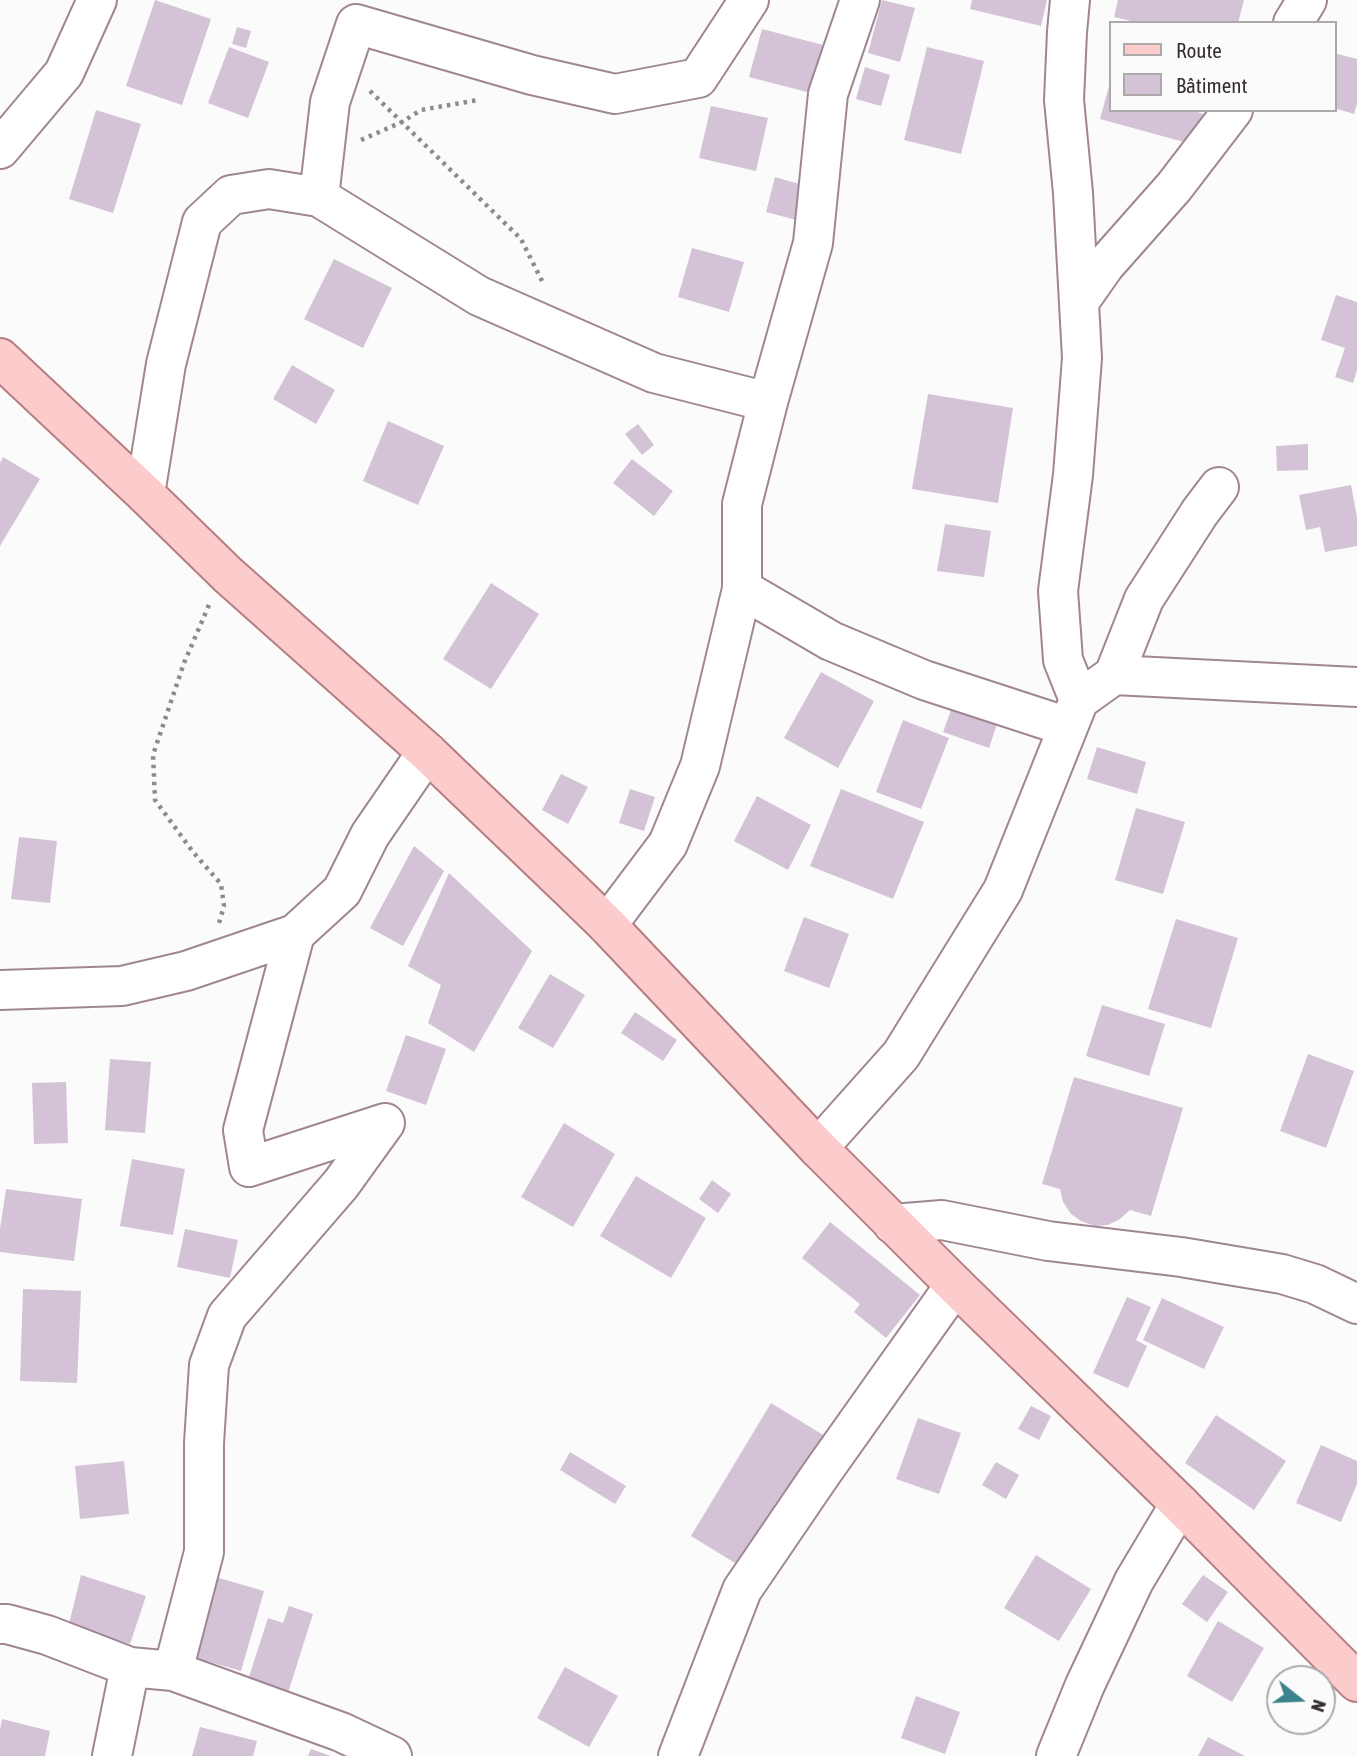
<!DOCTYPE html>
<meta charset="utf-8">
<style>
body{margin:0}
#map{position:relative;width:1357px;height:1756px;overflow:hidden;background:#fbfbfb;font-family:"Asap Condensed",sans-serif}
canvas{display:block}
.legend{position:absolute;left:1109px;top:21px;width:228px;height:91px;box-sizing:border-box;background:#fbfbfb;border:2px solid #ada9aa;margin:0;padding:9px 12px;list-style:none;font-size:21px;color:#372d31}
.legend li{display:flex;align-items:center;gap:14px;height:35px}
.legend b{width:35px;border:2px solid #ada9aa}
.north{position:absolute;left:1266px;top:1665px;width:70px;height:70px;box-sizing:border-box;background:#fbfbfb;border:2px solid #ada9aa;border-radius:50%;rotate:108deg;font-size:19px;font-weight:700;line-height:28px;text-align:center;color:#372d31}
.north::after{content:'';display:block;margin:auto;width:24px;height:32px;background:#3c838c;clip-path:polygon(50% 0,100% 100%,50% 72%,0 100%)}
</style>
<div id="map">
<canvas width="1357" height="1756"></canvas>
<ul class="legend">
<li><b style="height:9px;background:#fccbcc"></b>Route</li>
<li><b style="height:19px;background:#d4c2d7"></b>Bâtiment</li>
</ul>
<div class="north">N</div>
</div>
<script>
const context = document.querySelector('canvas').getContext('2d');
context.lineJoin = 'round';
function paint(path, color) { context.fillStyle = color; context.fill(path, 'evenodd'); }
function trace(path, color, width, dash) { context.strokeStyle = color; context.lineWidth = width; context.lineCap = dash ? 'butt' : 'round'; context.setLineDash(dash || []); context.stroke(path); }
const building = new Path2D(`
 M155 0 211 19 182 105 126 86Z
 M882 0 915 8 900 62 868 53Z
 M972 0H1047L1041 26 970 9Z
 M1118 0H1244L1238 23H1139L1114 17Z
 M237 27 251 31 246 48 232 44Z
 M762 29 823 45 811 93 749 77Z
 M229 47 269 62 248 118 208 103Z
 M927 47 984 61 961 154 904 140Z
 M1334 53 1357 59V104L1354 114 1334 108Z
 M865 67 890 75 881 106 856 99Z
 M1109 86 1110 110H1190L1210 116 1202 147 1100 119Z
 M711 106 768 118 756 171 699 158Z
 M96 110 141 124 113 213 69 199Z
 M775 177 813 188 804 222 766 212Z
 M692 248 744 262 729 312 678 297Z
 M334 259 392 288 363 348 304 319Z
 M1336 295 1357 302V370L1353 383 1335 377 1345 348 1321 340Z
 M292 365 335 390 316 424 273 399Z
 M928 394 1013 408 998 503 912 489Z
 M388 421 444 446 418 505 363 481Z
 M638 424 654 445 642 455 625 434Z
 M1308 444V470L1277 471 1276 446Z
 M3 457 40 479 0 546V463Z
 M632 459 673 491 654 516 613 483Z
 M1351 485 1357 517V546L1325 552 1320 527 1306 530 1299 495Z
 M945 524 991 531 984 577 937 571Z
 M491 583 539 614 491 689 443 659Z
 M821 672 874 701 838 768 784 738Z
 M954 702 999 718 989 748 943 732Z
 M903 720 949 738 921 809 876 792Z
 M1097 747 1146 762 1137 794 1087 779Z
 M561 774 588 787 568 824 542 810Z
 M630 789 655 797 644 831 619 823Z
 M841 789 924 822 893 899 810 866Z
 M757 796 811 825 788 870 734 841Z
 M1136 808 1185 822 1163 894 1115 880Z
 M19 837 57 841 50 903 11 899Z
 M414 846 444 871 403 946 370 928Z
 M449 873 532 951 474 1052 428 1023 441 985 408 966Z
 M804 917 849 934 829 988 784 971Z
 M1176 919 1238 938 1211 1028 1148 1009Z
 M550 974 585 995 553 1048 518 1028Z
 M1102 1005 1165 1024 1149 1076 1086 1056Z
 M635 1012 677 1040 663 1061 621 1033Z
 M406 1035 446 1049 426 1105 386 1091Z
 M1308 1054 1354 1071 1326 1148 1280 1131Z
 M110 1059 151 1062 145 1133 105 1130Z
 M1074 1077 1183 1108 1151 1216 1130 1210 1120 1219 1108 1225 1095 1226 1081 1221 1071 1214 1063 1202 1060 1189 1042 1184Z
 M66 1082 68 1143 34 1144 32 1083Z
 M564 1123 615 1154 573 1227 521 1197Z
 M132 1159 185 1169 173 1235 120 1226Z
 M636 1176 706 1218 671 1278 600 1236Z
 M712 1180 731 1194 718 1213 699 1199Z
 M6 1189 82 1199 74 1261 0 1252V1229Z
 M830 1222 920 1295 886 1338 854 1312 860 1304 802 1258Z
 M185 1229 238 1240 230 1278 177 1267Z
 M23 1289 81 1291 77 1383 20 1381Z
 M1127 1297 1151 1307 1136 1340 1147 1346 1128 1388 1093 1373Z
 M1162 1298 1224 1327 1204 1369 1143 1340Z
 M771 1403 828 1438 748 1571 691 1536Z
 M1031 1406 1051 1416 1039 1440 1018 1429Z
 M1216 1415 1286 1461 1254 1510 1185 1463Z
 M918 1418 961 1433 939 1494 896 1479Z
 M1321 1445 1357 1461V1484L1341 1522 1296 1503Z
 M570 1452 626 1486 615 1504 560 1470Z
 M124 1461 129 1514 80 1519 75 1466Z
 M996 1462 1019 1475 1006 1499 982 1485Z
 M1036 1555 1091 1589 1059 1641 1004 1608Z
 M205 1574 264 1591 241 1671 182 1654Z
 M81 1575 146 1596 130 1644 68 1628Z
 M1203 1575 1228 1592 1207 1622 1182 1604Z
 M289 1606 313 1614 287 1696 247 1683 268 1618 283 1623Z
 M1218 1621 1264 1648 1232 1702 1187 1676Z
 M565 1667 618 1696 589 1747 537 1718Z
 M916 1696 960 1712 945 1754 901 1738Z
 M2 1719 50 1731 45 1756H0V1730Z
 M200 1727 257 1741 253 1756H192Z
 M1208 1737 1245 1756H1198Z
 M311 1749 331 1756H308Z`);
const path = new Path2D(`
 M370 91 521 239 543 283
 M361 140 402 122 421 110 478 100
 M209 605 184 663 153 755 155 800 193 852 221 884 224 906 219 923`);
const minor = new Path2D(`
 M1070 0 1067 32 1064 100 1073 193 1082 358 1073 475 1058 591 1063 660 1079 700
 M1293 23 1307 0
 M0 149 64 73 97 0
 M319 197 330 102 356 24 532 75 615 94 698 78 749 0
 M1079 302 1105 265 1174 187 1233 110
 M145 494 166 364 202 222 231 195 269 189 319 197 479 296 654 373 768 402
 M742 589 831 641 924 680 1068 727
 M1114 675 1144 599 1200 512 1219 487
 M607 925 668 844 700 766 742 589V504L768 402 813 243 828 94 860 0
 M295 934 243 1130 249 1167 385 1123
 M0 990 122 986 186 971 295 934 342 891 370 835 427 752
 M818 1148 901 1055 1003 890 1079 700 1114 675 1357 687
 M893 1224 942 1220 1048 1241 1181 1257 1282 1274 1315 1284 1357 1304
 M0 1624H7L47 1635 130 1667 173 1671 341 1732 392 1756
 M173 1671 204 1552V1443L209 1365 227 1316 341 1184 385 1123
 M112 1756 130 1667
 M678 1756 742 1590 821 1474 955 1285
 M1056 1756 1085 1685 1134 1581 1180 1504`);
const major = new Path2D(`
 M0 358 145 494 228 575 427 752 569 888 607 925 818 1148 955 1285 1180 1504 1357 1682`);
paint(building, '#d4c2d7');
trace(minor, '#a08692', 42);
trace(major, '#b67e80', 42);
trace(path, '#8f8a8c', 4.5, [3.5, 5]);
trace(minor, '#fff', 38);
trace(major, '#fccbcc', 38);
</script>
